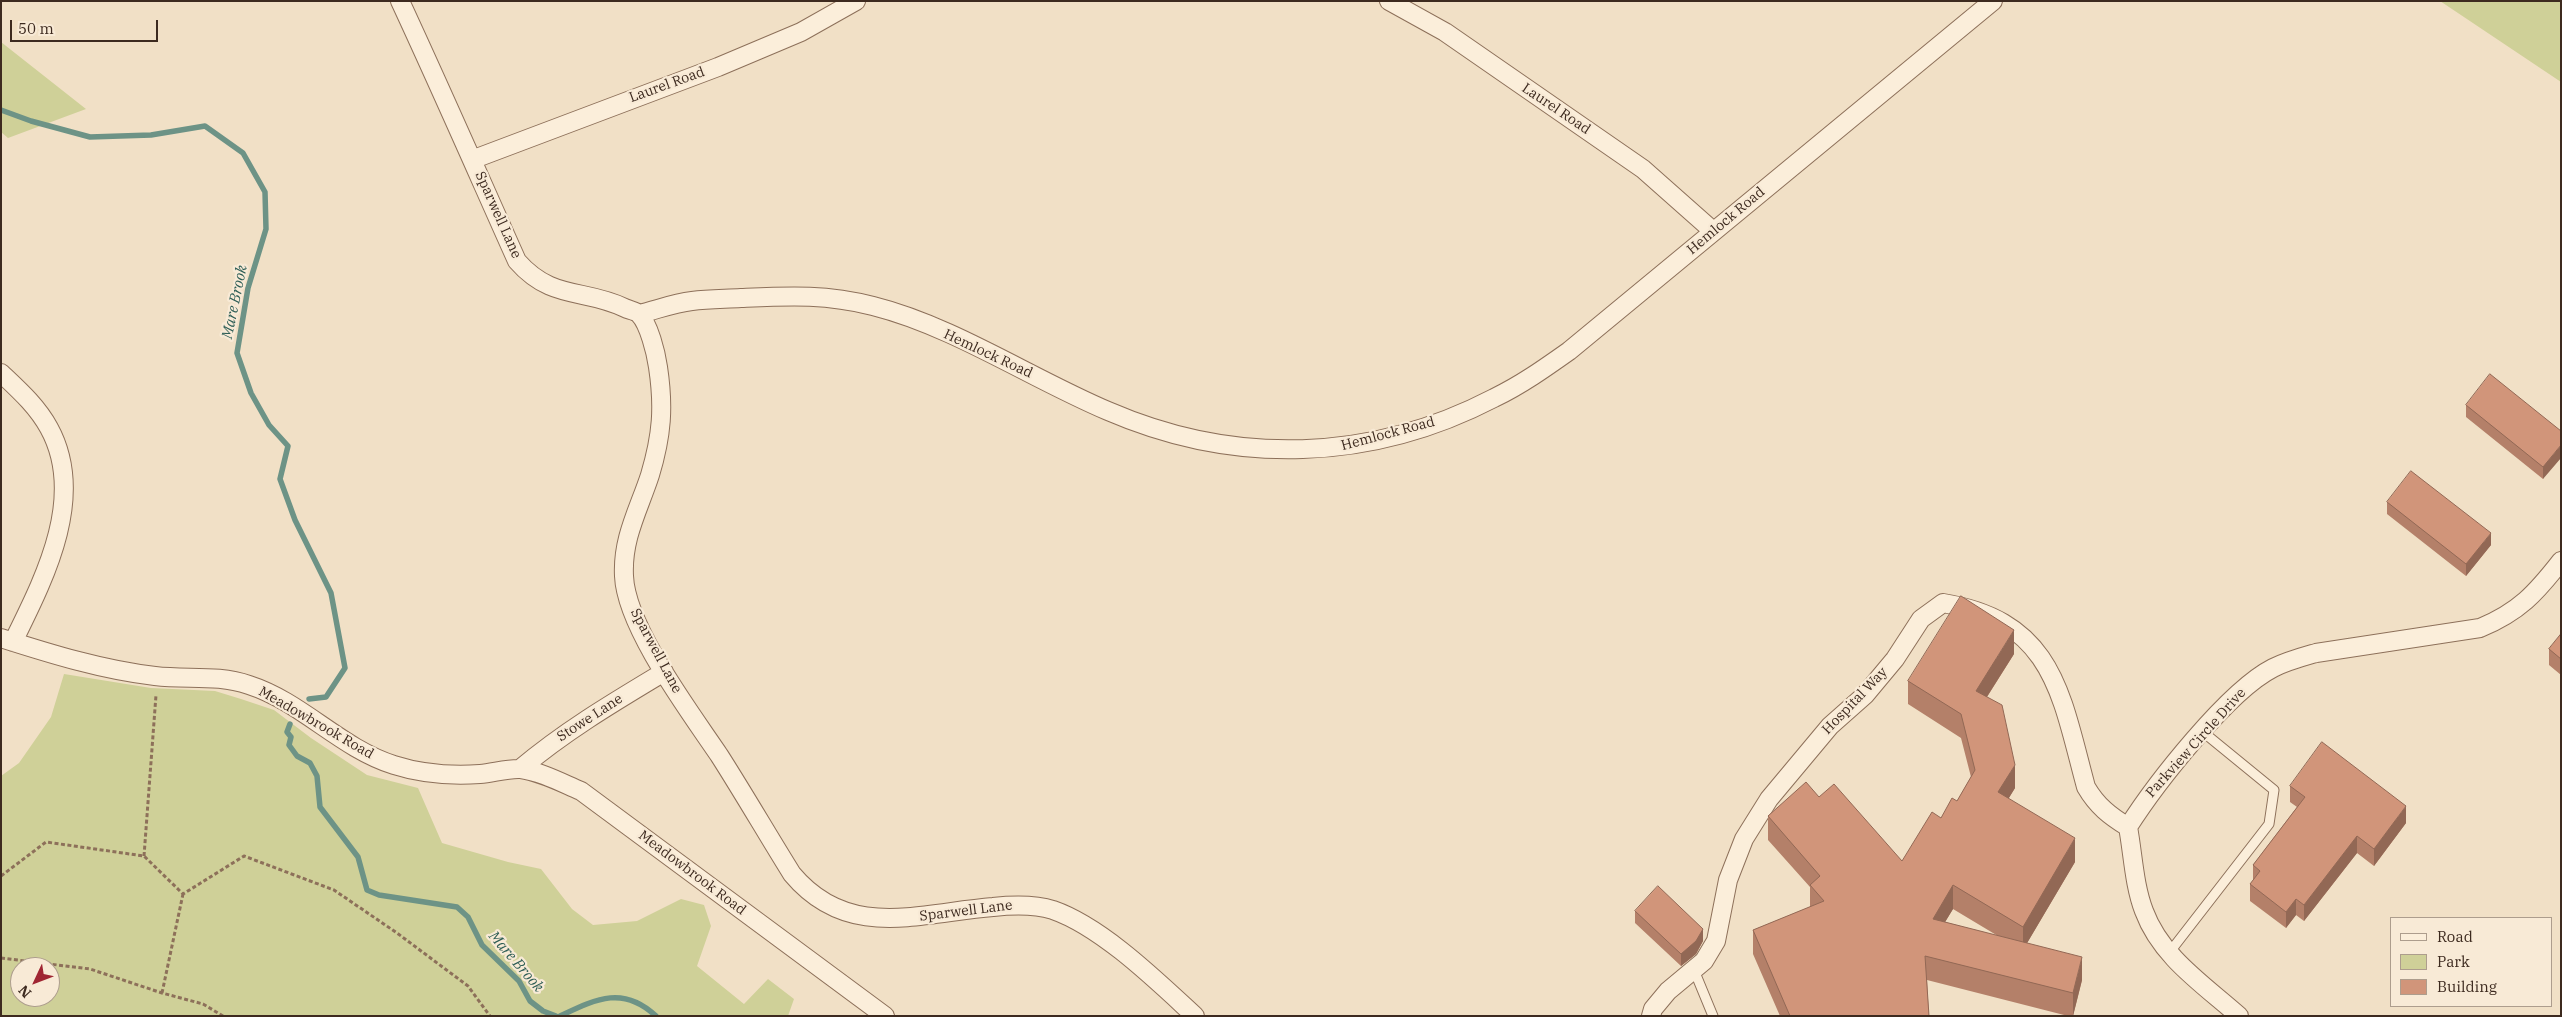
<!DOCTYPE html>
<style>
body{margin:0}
#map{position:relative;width:2562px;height:1017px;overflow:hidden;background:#f1e0c6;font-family:"IBM Plex Serif",serif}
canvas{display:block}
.frame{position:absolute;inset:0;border:2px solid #3d2a1f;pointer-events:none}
.legend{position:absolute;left:2390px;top:917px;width:162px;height:90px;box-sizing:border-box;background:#f8ead6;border:1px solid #ad9d8d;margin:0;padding:6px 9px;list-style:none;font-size:15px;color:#3d2a1f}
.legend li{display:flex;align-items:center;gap:10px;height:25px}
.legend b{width:25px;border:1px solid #ad9d8d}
.north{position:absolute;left:10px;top:957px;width:50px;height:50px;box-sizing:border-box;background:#f8ead6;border:1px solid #ad9d8d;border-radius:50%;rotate:227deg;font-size:14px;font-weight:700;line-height:20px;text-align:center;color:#3d2a1f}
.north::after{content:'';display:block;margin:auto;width:18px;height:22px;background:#a02633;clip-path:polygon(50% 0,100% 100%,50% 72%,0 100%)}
.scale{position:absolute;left:10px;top:20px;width:148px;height:22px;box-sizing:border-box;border:2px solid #3d2a1f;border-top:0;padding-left:6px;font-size:15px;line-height:18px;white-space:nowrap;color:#3d2a1f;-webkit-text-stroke:4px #f8ead6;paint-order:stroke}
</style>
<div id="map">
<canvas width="2562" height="1017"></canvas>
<div class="frame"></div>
<ul class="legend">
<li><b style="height:6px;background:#fbeeda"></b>Road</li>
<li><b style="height:14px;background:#cfd098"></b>Park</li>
<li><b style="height:14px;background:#d1957a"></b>Building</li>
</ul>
<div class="north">N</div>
<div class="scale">50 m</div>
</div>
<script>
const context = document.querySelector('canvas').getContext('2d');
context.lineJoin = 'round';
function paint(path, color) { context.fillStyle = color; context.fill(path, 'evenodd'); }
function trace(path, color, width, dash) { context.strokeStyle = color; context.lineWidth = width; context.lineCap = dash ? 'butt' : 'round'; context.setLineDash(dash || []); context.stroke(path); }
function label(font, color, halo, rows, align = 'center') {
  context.font = font + ' "IBM Plex Serif",serif'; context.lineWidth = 4.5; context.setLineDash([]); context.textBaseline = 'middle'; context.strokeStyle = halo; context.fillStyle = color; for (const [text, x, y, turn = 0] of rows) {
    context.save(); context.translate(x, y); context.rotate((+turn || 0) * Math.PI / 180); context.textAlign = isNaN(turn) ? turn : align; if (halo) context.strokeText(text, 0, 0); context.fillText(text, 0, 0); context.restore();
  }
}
const green = new Path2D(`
 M2440 1H2561V82Z
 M1 42 86 109 8 138 1 132Z
 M64 674 151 688 215 691 241 699 274 710 311 738 367 775 418 788 442 843 508 862 541 869 572 909 593 925 637 921 681 899 704 905 711 926 697 966 744 1004 768 979 794 999 788 1016H1V776L19 763 51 717ZM20 967H50V997H20Z`);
const stream = new Path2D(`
 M1 110 31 121 90 137 151 135 205 126 243 153 265 192 266 229 248 288 237 353 251 393 269 425 288 446 280 479 295 520 331 593 345 668 326 697 309 699
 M290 724 287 732 291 737 289 745 297 756 310 763 317 776 320 807 358 857 367 890 379 895 457 907 468 917 482 945 519 981 530 1001 543 1011 556 1016
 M560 1016C596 999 623 985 656 1016`);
const path = new Path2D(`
 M144 856 156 695
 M1 876 46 842 144 856 183 894 244 856 334 890 397 933 468 986 490 1016
 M1 958 90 969 162 993 203 1004 223 1016
 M162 993 183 894`);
const service = new Path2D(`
 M2169 953 2269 824 2274 790 2203 732
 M1694 970 1713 1016`);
const minor = new Path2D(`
 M400 1C440 87 478 174 517 261 552 301 584 288 625 308 629 310 636 311 639 314 649 324 656 353 658 367 664 407 662 435 650 475 639 509 622 538 624 576 626 627 690 712 719 755 744 794 767 834 792 874 848 941 919 913 993 907 1012 905 1034 904 1053 910 1102 927 1157 981 1195 1016
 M1389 1 1445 32 1643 169 1713 231
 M474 159 718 67 801 32 856 1
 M639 314C656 310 674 303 692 301 708 299 725 299 741 298 790 296 825 294 873 306 953 326 1032 379 1108 411 1235 466 1371 462 1494 398 1521 385 1545 368 1569 351L1993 1
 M1 373C19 390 37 406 49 428 87 497 44 579 13 642
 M1 638C51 654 103 670 155 676 187 680 217 674 249 685 302 702 340 748 394 765 422 774 450 776 480 774 493 773 508 768 521 769 542 772 562 783 581 791L885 1016
 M520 769C565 731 614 702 664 672
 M1651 1016 1653 1009 1668 991 1704 961 1716 941 1728 880 1744 839 1769 799 1830 726 1865 695 1895 659 1921 619 1943 603C2054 621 2061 695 2086 787 2097 806 2110 816 2128 827
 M2239 1016C2203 984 2161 957 2144 911 2134 885 2133 854 2128 827 2156 783 2228 691 2273 668 2287 661 2302 657 2316 653L2480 628C2519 612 2536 593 2561 561`);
const wall = new Path2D(`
 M2466 405 2561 431 2543 479 2466 417Z
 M2387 502 2491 545 2466 576 2387 514Z
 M2561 634V675L2549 665V649Z
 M2014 654 1987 697 2015 788 2008 799 2075 862 2027 943 2082 980 2073 1016H2068L1927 980 1929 1016H1780L1753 954V930L1810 907V887L1768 840V816L1819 797 1902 861 1941 818 1957 801 1971 777 1961 738 1908 704V681ZM1953 909 1998 936 1945 922Z
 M2290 786 2406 823 2374 866 2357 853 2304 921 2296 915 2286 928 2250 901V884L2253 881V865L2297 807 2290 802Z
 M1635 911 1703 941 1696 954 1681 966 1635 923Z`);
const shadedWall = new Path2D(`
 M2561 445V458L2543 479V467Z
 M2491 533V545L2466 576V564Z
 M2014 630V654L1976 714V691Z
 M2015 765V788L1998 816V792Z
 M2406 806V823L2374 866V849Z
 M2357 836V853L2304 921V905Z
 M2075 838V862L2023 950V927Z
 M1953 885V909L1933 942V919Z
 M2296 899V915L2286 928V912Z
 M1703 929V941L1696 954 1681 966V954Z
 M2082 957V980L2073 1016V993Z`);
const building = new Path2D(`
 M2490 374 2561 431V445L2543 467 2466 405Z
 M2411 471 2491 533 2466 564 2387 502Z
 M1961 596 2014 630 1976 691 2002 705 2015 765 1998 792 2075 838 2023 927 1953 885 1933 919 2082 957 2073 993 1925 956 1929 1016H1790L1753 930 1824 901 1810 885 1820 876 1768 816 1806 782 1819 797 1834 784 1902 861 1932 812 1941 818 1952 798 1957 801 1975 770 1961 714 1908 681Z
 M2561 634V659L2549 649Z
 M2322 742 2406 806 2374 849 2357 836 2304 905 2296 899 2286 912 2250 884 2260 871 2253 865 2305 797 2290 786Z
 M1658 886 1703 929 1696 941 1681 954 1635 911Z`);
const streetNames = [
 ["Laurel Road",667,85,-20],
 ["Laurel Road",1556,109,34],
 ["Sparwell Lane",498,215,66],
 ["Hemlock Road",1726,221,-40],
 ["Hemlock Road",988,354,25],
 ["Hemlock Road",1388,434,-15],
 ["Sparwell Lane",656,651,62],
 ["Hospital Way",1855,701,-46],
 ["Stowe Lane",590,718,-33],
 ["Meadowbrook Road",316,723,30],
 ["Parkview Circle Drive",2196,743,-48],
 ["Meadowbrook Road",692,873,37],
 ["Sparwell Lane",966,911,-7]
];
const waterNames = [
 ["Mare Brook",235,302,-78],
 ["Mare Brook",516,962,49]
];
paint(green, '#cfd098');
trace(stream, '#6d9386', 5.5);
trace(service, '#8d705a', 11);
trace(minor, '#8d705a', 20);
trace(path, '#8d705a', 3, [4, 2.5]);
trace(service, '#fbeeda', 9);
trace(minor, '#fbeeda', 18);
paint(wall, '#b48069');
paint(shadedWall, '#926855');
paint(building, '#d1957a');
trace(building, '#926855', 1);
label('14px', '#3d2a1f', '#f8ead6', streetNames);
label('italic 15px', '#2d5d55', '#f8ead6', waterNames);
</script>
